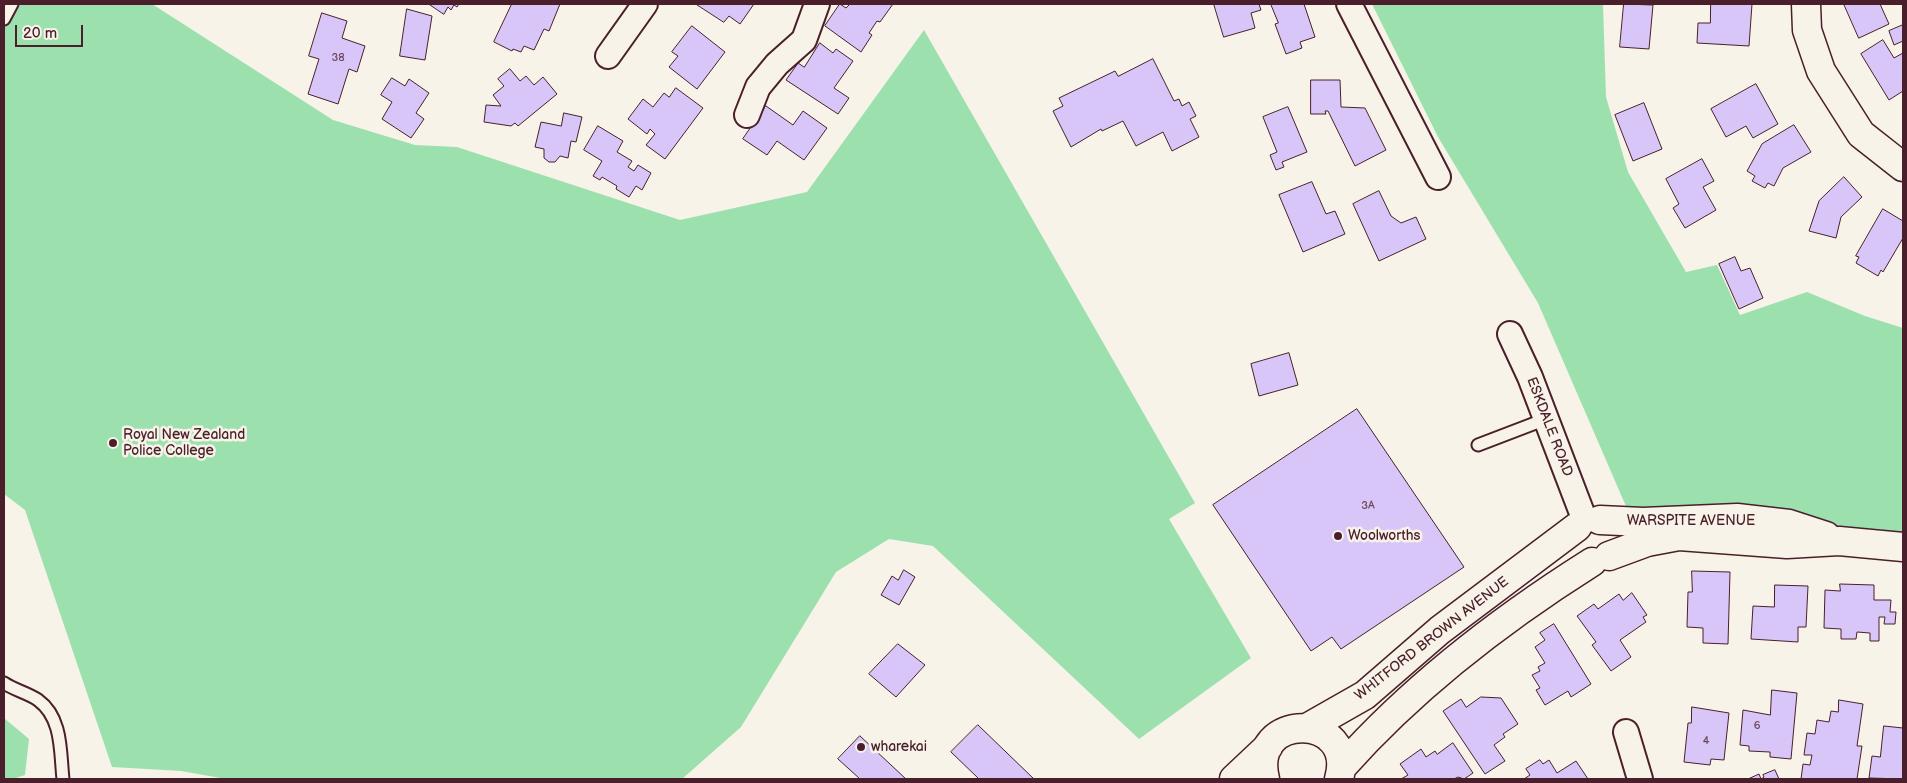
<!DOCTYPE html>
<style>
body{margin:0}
#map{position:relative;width:1907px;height:783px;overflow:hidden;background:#f7f3e8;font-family:"Balsamiq Sans",sans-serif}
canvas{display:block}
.frame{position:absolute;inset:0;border:5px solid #4a1f2b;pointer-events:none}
.scale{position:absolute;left:15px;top:25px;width:68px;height:22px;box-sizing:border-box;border:2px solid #4a1f2b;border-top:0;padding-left:6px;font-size:15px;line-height:18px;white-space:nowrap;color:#4a1f2b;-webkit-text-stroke:4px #f7f3e8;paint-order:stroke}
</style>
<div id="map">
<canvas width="1907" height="783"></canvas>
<div class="frame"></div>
<div class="scale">20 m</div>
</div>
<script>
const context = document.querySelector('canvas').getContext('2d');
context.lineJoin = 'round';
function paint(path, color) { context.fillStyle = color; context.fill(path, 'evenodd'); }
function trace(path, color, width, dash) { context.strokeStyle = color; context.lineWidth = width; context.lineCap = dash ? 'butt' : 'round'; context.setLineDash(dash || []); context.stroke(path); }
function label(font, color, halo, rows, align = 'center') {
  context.font = font + ' "Balsamiq Sans",sans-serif'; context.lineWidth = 5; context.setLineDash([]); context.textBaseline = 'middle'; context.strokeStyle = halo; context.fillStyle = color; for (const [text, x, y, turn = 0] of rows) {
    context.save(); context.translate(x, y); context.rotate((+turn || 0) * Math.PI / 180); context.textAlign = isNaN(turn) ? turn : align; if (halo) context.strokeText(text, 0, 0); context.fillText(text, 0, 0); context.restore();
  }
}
const green = new Path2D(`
 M4 4H152L333 120 415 145 457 147 680 220 807 192 924 30 1195 503 1169 519 1251 658 1139 739 933 546 889 539 836 572 741 727 682 779H226L181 771 112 767 25 510 4 494Z
 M1372 4H1603L1606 97 1628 172 1686 272 1717 265 1740 315 1807 292 1865 316 1903 328V541L1638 534 1538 303 1438 137Z
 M4 718 29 739 25 775 13 779H4Z`);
const building = new Path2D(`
 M429 4H459L457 7 454 5 451 10 448 7 444 14Z
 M512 4H560L549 31 544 29 534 50 524 46 521 52 513 49 512 51 494 42Z
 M696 4H754L740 24 729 16 724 22Z
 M840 4 846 8 850 4H893L880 22 877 21 869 33 872 35 861 52 825 26Z
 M1214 4H1259L1261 10 1251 13 1255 28 1224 37Z
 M1271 4H1304L1315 37 1300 42 1302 48 1286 54 1275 24 1278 23Z
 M1624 4 1653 5 1649 49 1620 47Z
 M1711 4H1752L1749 46 1697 43 1698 23H1710Z
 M1844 4H1880L1889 24 1859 38Z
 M407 9 432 16 425 60 400 56Z
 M322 13 347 21 342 38 365 46 357 72 349 69 338 104 308 94 319 59 309 56Z
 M1903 25V41L1894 45 1889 31Z
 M692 26 725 52 697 89 669 67 678 56 672 52Z
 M1883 40 1894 58 1903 53V91L1889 100 1861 54Z
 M820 43 833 53 836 49 853 61 834 88 849 98 838 114 786 80 798 63 804 67Z
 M1153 59 1174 101 1179 99 1182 106 1189 102 1196 116 1190 119 1199 137 1172 151 1163 132 1136 146 1123 121 1102 131 1101 129 1071 147 1053 111 1063 106 1059 98 1115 71 1118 76Z
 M510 69 520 81 526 76 534 85 543 77 557 94 518 126 515 123 511 126 484 122 486 105 501 106 493 95 504 86 498 79Z
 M392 78 405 86 409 79 429 93 416 113 424 119 411 138 382 119 392 102 381 95Z
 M1311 80H1340L1341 107 1365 108 1386 150 1355 166 1328 111H1325L1326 114H1311Z
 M1756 84 1778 124 1753 138 1746 126 1726 137 1711 109Z
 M676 88 703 108 665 159 646 145 655 134 650 129 647 134 628 119 643 99 653 107 664 93 669 97Z
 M1644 103 1662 149 1633 161 1615 115Z
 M766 106 793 125 803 111 827 128 804 160 777 141 767 155 743 139Z
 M1288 107 1307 152 1282 162 1284 167 1276 170 1270 155 1277 152 1263 117Z
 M564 113 582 117 576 142 571 141 568 158 560 156 555 162H549L544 158V149L535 147 541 122 561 126Z
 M1794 125 1811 152 1783 168 1774 186 1768 183 1765 188 1752 181 1755 176 1747 171 1762 144Z
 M598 126 623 141 617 152 632 161 628 167 634 171 638 165 651 173 642 190 636 186 629 197 616 189 617 186 602 177 600 180 593 176 602 161 584 150Z
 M1702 159 1714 181 1703 187 1716 210 1685 228 1673 208 1679 204 1666 179Z
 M1844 177 1862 197 1841 217 1836 238 1809 231 1819 201Z
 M1312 182 1326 214 1335 211 1345 234 1303 252 1279 195Z
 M1379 191 1391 216 1401 223 1416 217 1426 239 1379 261 1353 204Z
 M1883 209 1903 221V238L1883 272 1881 270 1878 276 1856 263 1859 257 1856 256Z
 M1735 257 1741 271 1750 268 1763 298 1739 309 1719 264Z
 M1289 353 1298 385 1259 396 1251 364Z
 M1357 409 1464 567 1341 649 1332 637 1311 651 1213 505Z
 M904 570 915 577 899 605 881 595 892 576 898 580Z
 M1692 571 1730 572 1728 644 1703 643V628L1687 627 1688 592H1692Z
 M1840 584 1874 585V600H1891L1890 612H1896L1895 624H1884L1885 617H1879V641H1870V633L1857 632 1856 639H1841V629L1824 628 1825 590 1840 591Z
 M1775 585 1808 586 1806 627H1798V642L1751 639 1753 606 1774 607Z
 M1632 593 1647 615 1643 617 1646 622 1620 640 1631 657 1611 671 1592 645 1596 642 1577 616 1594 604 1598 609 1619 594 1623 600Z
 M1554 624 1591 684 1571 697 1568 691 1545 705 1536 690 1540 688 1532 675 1540 671 1538 667 1545 663 1535 647 1545 640 1540 633Z
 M898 644 925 665 896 697 869 674Z
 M1772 690 1797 693 1791 759 1770 757V752L1749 751V746L1740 745 1743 710 1770 715Z
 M1481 697 1501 698 1518 724 1503 734 1505 737 1494 745 1505 761 1485 774 1443 711 1461 699 1466 707Z
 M1839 700 1863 704 1857 746H1862L1857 779H1801L1803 764 1810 765 1812 755H1804L1807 733 1815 734 1817 720 1829 722 1831 711 1838 712Z
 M1692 707 1729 713 1724 760 1711 759 1710 765 1684 762 1688 723H1691Z
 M978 725 1034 779H979L951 752Z
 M1884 726 1903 728V779L1869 778 1872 756 1880 757Z
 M860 736 906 779H860L838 759Z
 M1453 743 1473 773 1464 779 1458 777 1454 779H1401L1408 775 1400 764 1421 749 1426 757 1435 751 1437 754Z
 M1540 760 1543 764 1549 760 1557 773 1576 761 1588 779H1524L1530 775 1526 769Z
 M1775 770 1779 779H1748L1759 774 1761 779 1764 777 1763 775Z`);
const service = new Path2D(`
 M4 19 12 4
 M1478 445 1546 419
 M4 683C14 690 28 693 38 700 63 718 60 753 63 779`);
const minor = new Path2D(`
 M1349 4 1438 177
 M608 56 645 4
 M747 115 758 87 777 64 804 40 817 4
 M1510 334 1530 377 1585 521
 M1626 732 1640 779`);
const tertiary = new Path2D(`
 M1806 4 1807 30 1821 71 1861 134 1903 167`);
const secondary = new Path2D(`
 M1600 520 1643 522 1737 518 1789 524 1826 536
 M1609 556 1647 542 1679 536 1787 544 1839 541 1903 547
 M1307 728 1365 695 1440 630 1577 527
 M1342 767C1414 686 1500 620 1592 562
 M1234 779 1268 747
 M1265 779C1248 710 1358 713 1339 779`);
const markers = [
 [113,443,5,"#4a1f2b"],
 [1338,536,5,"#4a1f2b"],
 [861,747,5,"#4a1f2b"]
];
const numberNames = [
 ["38",338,58],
 ["3A",1368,506],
 ["6",1757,726],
 ["4",1706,741]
];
const streetNames = [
 ["ESKDALE ROAD",1549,427,69],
 ["WARSPITE AVENUE",1691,521],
 ["WHITFORD BROWN AVENUE",1432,639,-38]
];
const poiNames = [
 ["Royal New Zealand",123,435],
 ["Police College",123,451],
 ["Woolworths",1348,536],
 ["wharekai",871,747]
];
paint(green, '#9ce1ad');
paint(building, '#d7c6f7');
trace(building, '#4a1f2b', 1);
trace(service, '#4a1f2b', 15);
trace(minor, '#4a1f2b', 28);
trace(tertiary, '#4a1f2b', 31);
trace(secondary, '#4a1f2b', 31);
trace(service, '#f7f3e8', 11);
trace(minor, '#f7f3e8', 24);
trace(tertiary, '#f7f3e8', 28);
trace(secondary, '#f7f3e8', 28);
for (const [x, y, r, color] of markers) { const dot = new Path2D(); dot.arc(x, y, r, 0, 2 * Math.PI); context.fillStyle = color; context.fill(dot); trace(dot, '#f7f3e8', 2); }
label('11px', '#6d495e', null, numberNames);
label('14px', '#4a1f2b', '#f7f3e8', streetNames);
label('14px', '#4a1f2b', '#f7f3e8', poiNames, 'left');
</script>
